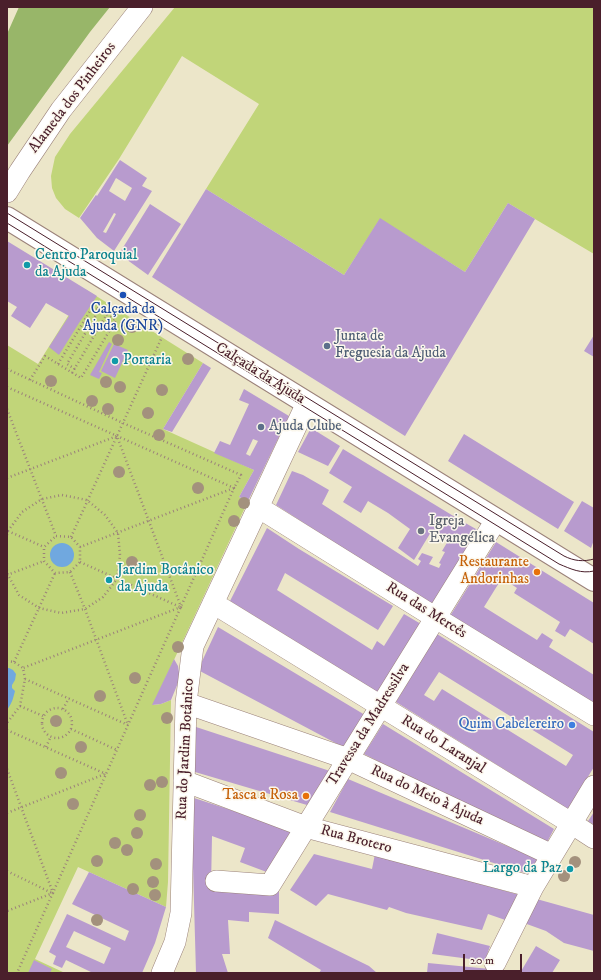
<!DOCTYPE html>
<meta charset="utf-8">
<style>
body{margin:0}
#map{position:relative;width:601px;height:980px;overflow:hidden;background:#ece6c9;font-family:"IM FELL DW Pica",serif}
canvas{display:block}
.frame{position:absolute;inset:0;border:8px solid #4a1f2b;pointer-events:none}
.scale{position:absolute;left:463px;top:954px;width:59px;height:18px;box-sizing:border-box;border:2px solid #4a1f2b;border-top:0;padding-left:5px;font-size:12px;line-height:14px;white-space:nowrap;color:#4a1f2b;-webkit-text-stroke:3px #fbf7ec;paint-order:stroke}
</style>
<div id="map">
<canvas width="601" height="980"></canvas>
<div class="frame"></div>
<div class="scale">20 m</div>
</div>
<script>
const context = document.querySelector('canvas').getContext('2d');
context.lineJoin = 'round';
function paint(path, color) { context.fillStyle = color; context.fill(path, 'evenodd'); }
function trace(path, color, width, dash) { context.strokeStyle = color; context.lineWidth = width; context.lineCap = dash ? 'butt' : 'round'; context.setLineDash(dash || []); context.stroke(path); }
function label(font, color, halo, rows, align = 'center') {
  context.font = font + ' "IM FELL DW Pica",serif'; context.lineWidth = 3; context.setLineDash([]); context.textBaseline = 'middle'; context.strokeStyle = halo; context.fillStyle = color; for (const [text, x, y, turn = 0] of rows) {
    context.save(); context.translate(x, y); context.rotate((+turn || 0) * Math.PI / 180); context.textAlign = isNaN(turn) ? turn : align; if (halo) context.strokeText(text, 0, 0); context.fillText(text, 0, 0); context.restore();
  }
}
const green = new Path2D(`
 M175 7H594V254L508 203 465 272 380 219 344 275 206 189 259 104 182 56 119 159 79 218 65 209 56 198 52 188 51 176 55 157 70 134Z
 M85 289 203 363 163 429 254 470 239 497 248 501 153 705 161 704 171 700 168 882 166 907 78 867 35 959 65 973H7V345L38 364Z`);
const forest = new Path2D(`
 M19 7H110L90 32 7 146V34Z`);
const water = new Path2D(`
 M50 555a12 12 0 1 1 24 0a12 12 0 1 1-24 0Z
 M7 668H9L13 670 16 674 15 680 12 685V688L15 691C13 699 12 703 7 710Z`);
const building = new Path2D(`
 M120 160 147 178 142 186 152 191 114 251 97 238 80 218 96 195 97 196ZM116 178 132 188 125 201 109 191ZM114 213 116 214 106 233 103 232Z
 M206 189 344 275 380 218 465 272 508 203 535 219 405 436 211 315 152 277Z
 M150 204 181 224 148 275 119 254Z
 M7 241 97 296 79 323 59 355 49 347 69 316 46 303 30 328 11 316 17 307 7 301Z
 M594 335V357L584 351Z
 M109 342 112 344 99 372 102 373 99 379 90 375Z
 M114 344 128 350 115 378 101 371Z
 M203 363 211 368 172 432 163 429Z
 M244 389 289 416 248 501 239 497 254 470 214 453 220 441 230 445 249 404 239 400ZM253 439 258 441 250 456 246 454Z
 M311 428 340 446 328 466 298 452Z
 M464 434 574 502 558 529 448 461Z
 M343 449 460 520 483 533 436 608 276 505 292 471 303 475 329 490 322 504 418 566 421 561 418 559 422 553 433 557 429 564 439 568 441 564 439 563 445 552 442 551 448 541 431 532 414 560 398 548 410 529 388 513 368 501 361 513 343 502 352 487 329 473Z
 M582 501 594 508V540L591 548 564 531Z
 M267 528 299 549 393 606 378 630 285 573 277 590 372 650 377 641 384 646 404 614 421 624 379 693 230 601Z
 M496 542 594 603V644L570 629 565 637 555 631 560 622 514 593 517 588 502 578 484 607 537 640 542 633 553 640 549 647 594 675V706L450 616Z
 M218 627 365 715 343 747 198 670Z
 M437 634 594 732V767L568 809 396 702ZM439 672 573 755 566 766 442 689 434 701 424 695Z
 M174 659 178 666 180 678 171 700 161 704 152 705Z
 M383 724 554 829 545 846 364 754Z
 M193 726 330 771 307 805 195 772Z
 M348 779 538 859 529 874 330 812Z
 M191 797 295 831 272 874 240 862 245 848 212 836 211 887 279 890V914L249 912V922L228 920 230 954H222L228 973H196Z
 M594 812V825L588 821Z
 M314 854 372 869 375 854 523 896 511 922 488 914 482 930 406 913 389 907 387 910 328 894 316 906 290 890Z
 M89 872 166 907 155 943 142 973H93L66 960 62 968 53 964 56 956 49 952 67 914 125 941 129 931 72 904ZM74 931 111 948 104 964 66 947Z
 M533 898 594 915V951L564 943 546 931 524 923Z
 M275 920 369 966 377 973H319L321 970 268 938Z
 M437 933 490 946 485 961 432 954Z
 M536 946 560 960 552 973H520Z
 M34 960 52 969 50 973H28Z
 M428 963 490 969V973H427Z`);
const path = new Path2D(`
 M7 369 123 423 241 475 234 488 80 547
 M75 369 67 364 99 310
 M72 373 107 314
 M30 380 45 356 81 378 116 320 93 306 58 364
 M7 387 234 488 17 973
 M7 409 56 536
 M7 478 117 436 181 607 23 668
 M8 531 44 547
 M7 535 8 531 22 512 42 499 62 495 87 500 105 515 118 533 120 555 117 579 103 597 85 609 61 613 39 608 19 595 8 575 7 570
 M56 536 71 537 80 547V562L70 572 55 573 44 561V547Z
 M71 537 162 337
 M80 562 180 607
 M70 572 85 609 128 725
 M7 575 44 561
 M7 661 14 662 23 668 25 679 20 706 7 723
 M14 662 55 573
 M25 679 128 725
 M20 706 43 716
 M42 723a15 15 0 1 1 30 0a15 15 0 1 1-30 0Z
 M63 709 69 698
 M71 729 117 750
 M7 730 106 774
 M46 747 51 736
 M7 769 53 893 7 911
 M7 813 105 774
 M7 871 52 893`);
const minor = new Path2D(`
 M7 192 20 171 61 110 142 7
 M258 507 436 618 594 715
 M213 603 571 823 594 838
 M186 703 348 759 552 855
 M184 781 306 827 533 887
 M216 881 270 885 496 520
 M495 963 533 887 594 786
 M162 973 175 942 181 913 186 703 193 646 307 403`);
const tertiary = new Path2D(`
 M7 218 594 580`);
const tram = new Path2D(`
 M7 213 564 556C574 561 583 562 594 559
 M7 223 559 564C571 569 581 574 594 571`);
const trees = [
 [132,327],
 [118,340],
 [188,359],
 [51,381],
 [106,382],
 [120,387],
 [162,390],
 [92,401],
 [108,409],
 [148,413],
 [159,435],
 [119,472],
 [198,488],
 [244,503],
 [234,521],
 [132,562],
 [178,647],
 [135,678],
 [100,696],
 [167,718],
 [56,721],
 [81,747],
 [61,773],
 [162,782],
 [150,785],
 [73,804],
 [140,815],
 [137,833],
 [115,843],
 [127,850],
 [97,861],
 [575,862],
 [156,864],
 [564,876],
 [153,882],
 [133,889],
 [155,895],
 [97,920]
];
const markers = [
 [27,265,4,"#0f9aa8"],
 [123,295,4,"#1a4fb4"],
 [327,346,4,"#5c6f8a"],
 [115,361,4,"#0f9aa8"],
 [261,427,4,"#5c6f8a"],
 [421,531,4,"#6b7280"],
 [537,572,4,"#e8710a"],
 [109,580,4,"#0f9aa8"],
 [572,725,4,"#3f7fe0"],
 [306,796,4,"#e8710a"],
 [570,869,4,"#0f9aa8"]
];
const streetNames = [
 ["Alameda dos Pinheiros",73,98,-53],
 ["Calçada da Ajuda",260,374,32],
 ["Rua das Mercês",426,611,32],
 ["Travessa da Madressilva",369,725,-58],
 ["Rua do Laranjal",443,745,32],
 ["Rua do Jardim Botânico",186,749,-87],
 ["Rua do Meio à Ajuda",427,796,25],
 ["Rua Brotero",356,840,15]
];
const cultureNames = [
 ["Centro Paroquial",35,256],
 ["da Ajuda",35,273],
 ["Portaria",123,361],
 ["Jardim Botânico",117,571],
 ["da Ajuda",117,588],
 ["Largo da Paz",562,869,"right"]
];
const transitNames = [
 ["Calçada da",123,310],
 ["Ajuda (GNR)",123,327]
];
const serviceNames = [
 ["Junta de",335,337],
 ["Freguesia da Ajuda",335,354],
 ["Ajuda Clube",269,427]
];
const worshipNames = [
 ["Igreja",429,522],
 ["Evangélica",429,539]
];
const foodNames = [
 ["Restaurante",529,563],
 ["Andorinhas",529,580],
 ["Tasca a Rosa",298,796]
];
const shopNames = [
 ["Quim Cabelereiro",564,725]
];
paint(green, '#c1d579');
paint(forest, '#98b669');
paint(water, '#70a8df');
paint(building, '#b89bce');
trace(minor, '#9b827a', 22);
trace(tertiary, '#9b827a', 24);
trace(path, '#9b827a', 2.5, [1, 3]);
trace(minor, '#fff', 21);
trace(tertiary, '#fff', 22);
trace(tram, '#4a1f2b', 1);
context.fillStyle = '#a3917d';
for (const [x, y] of trees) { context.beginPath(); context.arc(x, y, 6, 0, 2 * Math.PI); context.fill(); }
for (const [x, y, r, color] of markers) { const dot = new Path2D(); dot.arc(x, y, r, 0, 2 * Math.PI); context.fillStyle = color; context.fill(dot); trace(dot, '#fbf7ec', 1.5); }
label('15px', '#4a1f2b', '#fbf7ec', streetNames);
label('15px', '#0d838f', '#fbf7ec', cultureNames, 'left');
label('15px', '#164399', '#fbf7ec', transitNames);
label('15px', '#4e5e75', '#fbf7ec', serviceNames, 'left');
label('15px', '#5b616d', '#fbf7ec', worshipNames, 'left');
label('15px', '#c56008', '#fbf7ec', foodNames, 'right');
label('15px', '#366cbe', '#fbf7ec', shopNames, 'right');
</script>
